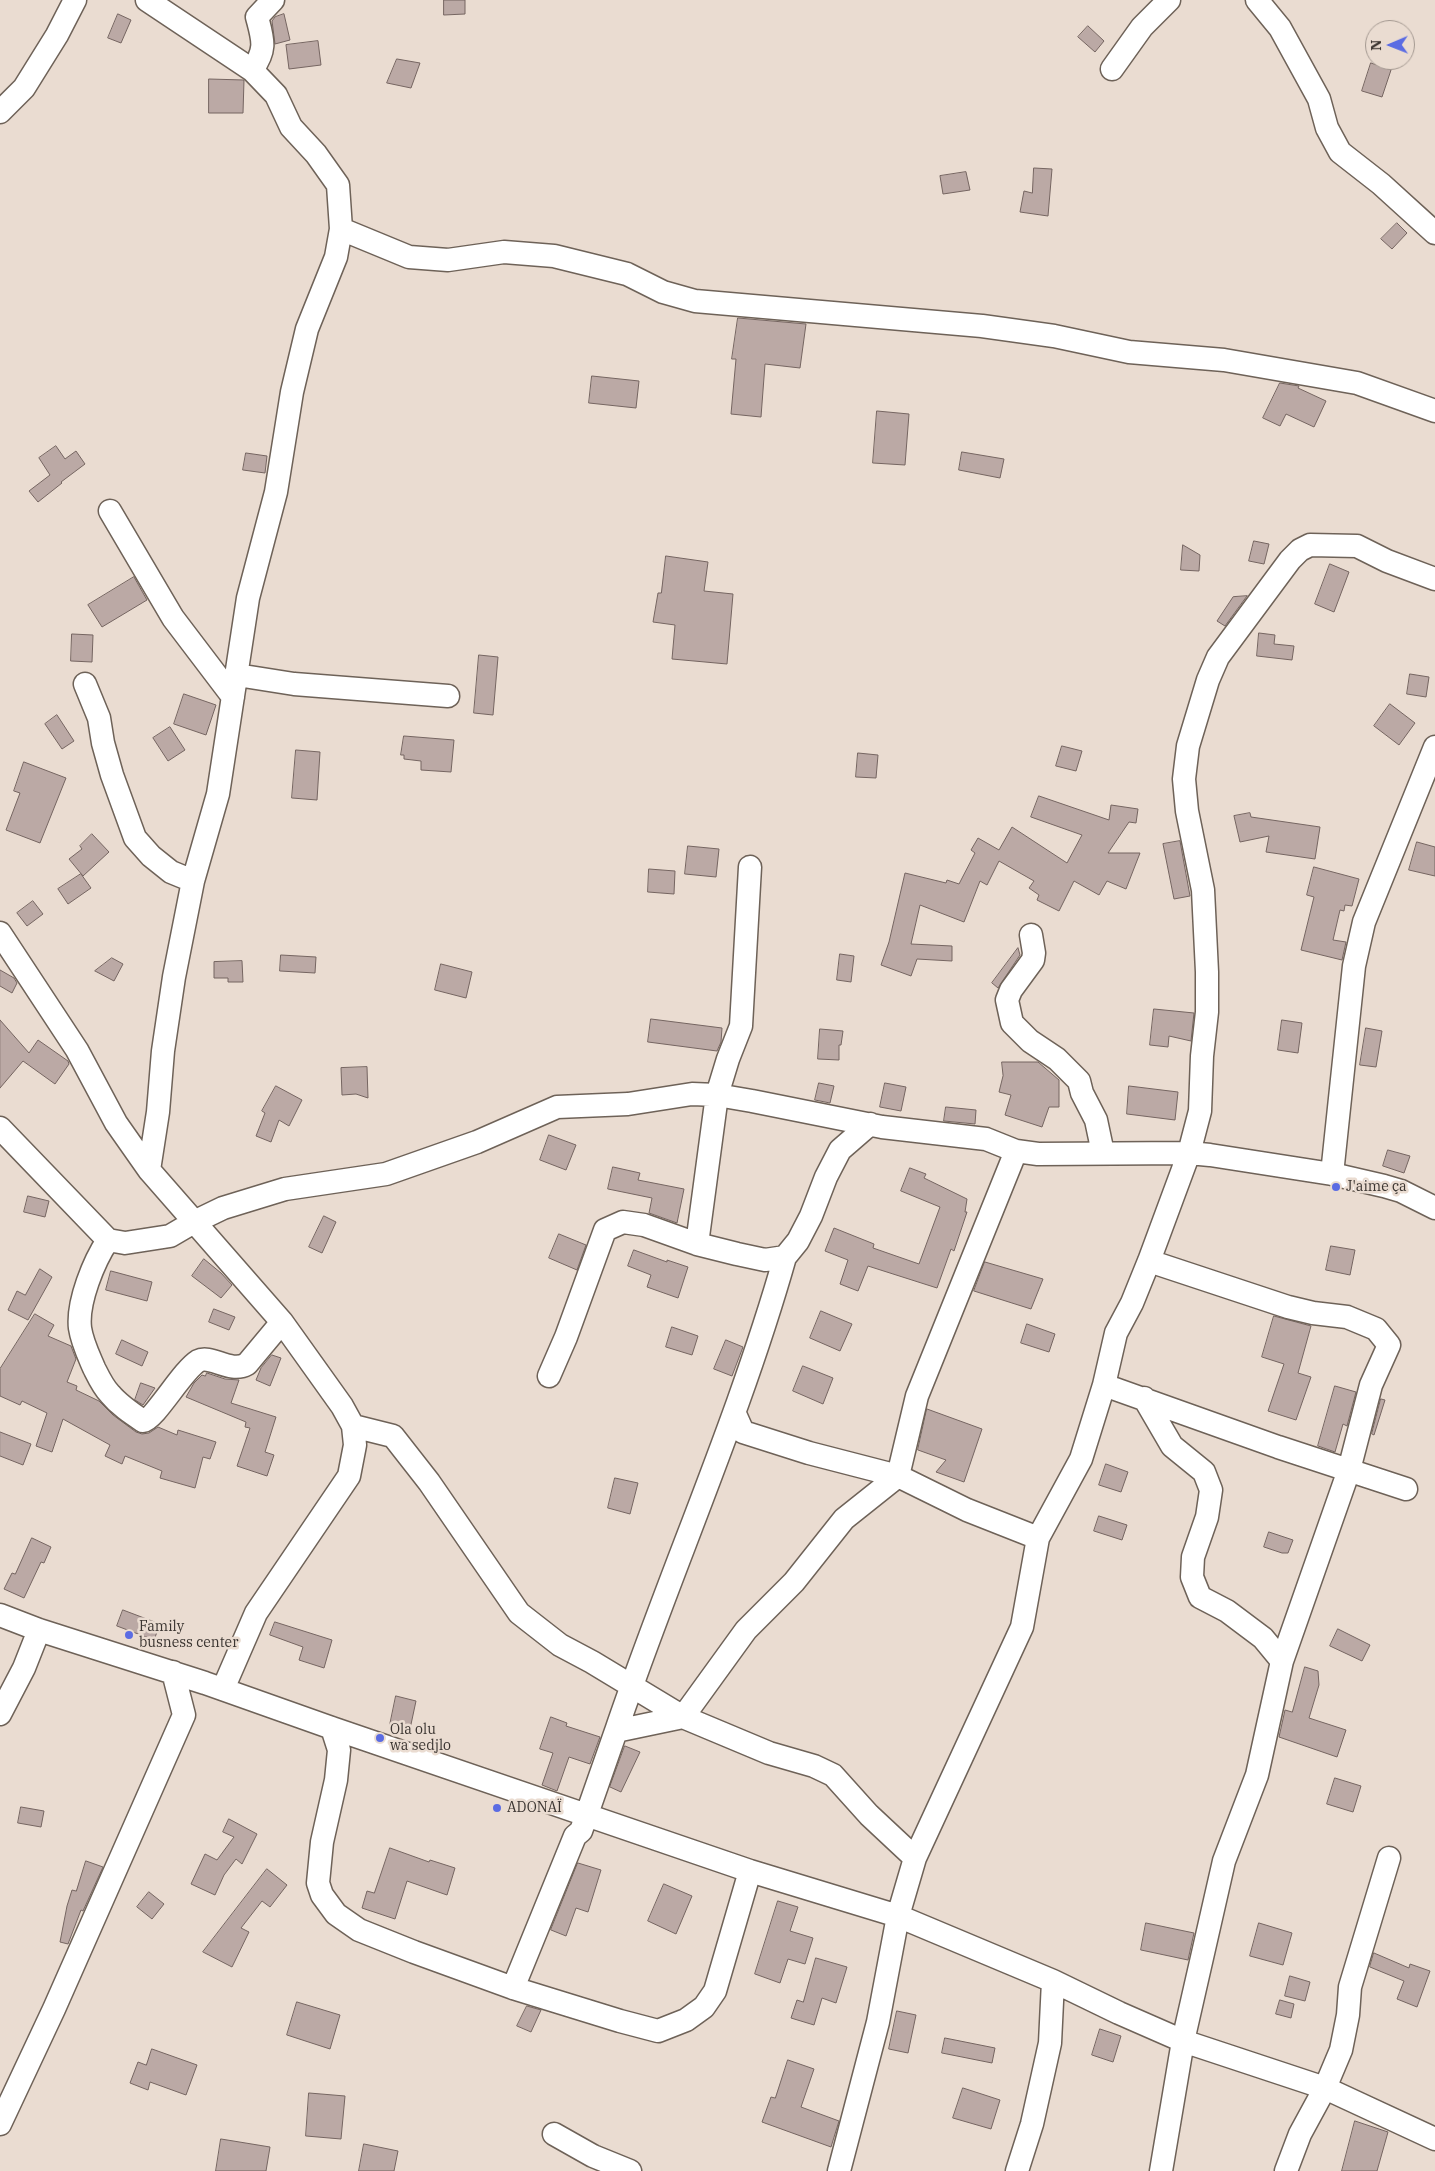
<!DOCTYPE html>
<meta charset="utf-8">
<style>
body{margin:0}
#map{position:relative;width:1435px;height:2171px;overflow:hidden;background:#eadcd1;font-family:"IBM Plex Serif",serif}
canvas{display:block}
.north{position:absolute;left:1365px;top:20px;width:50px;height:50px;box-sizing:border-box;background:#eadcd1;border:1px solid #a49991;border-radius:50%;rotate:269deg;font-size:14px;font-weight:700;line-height:20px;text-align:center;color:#3b3531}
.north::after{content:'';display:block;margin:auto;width:18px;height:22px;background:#5b6ce3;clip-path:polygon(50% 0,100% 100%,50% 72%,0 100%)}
</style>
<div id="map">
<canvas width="1435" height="2171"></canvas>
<div class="north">N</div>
</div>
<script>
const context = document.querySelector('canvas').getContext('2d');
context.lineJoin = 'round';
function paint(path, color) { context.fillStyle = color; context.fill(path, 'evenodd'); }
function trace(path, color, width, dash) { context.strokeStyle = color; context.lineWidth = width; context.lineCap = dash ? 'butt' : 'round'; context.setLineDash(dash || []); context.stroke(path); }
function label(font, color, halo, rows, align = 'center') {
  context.font = font + ' "IBM Plex Serif",serif'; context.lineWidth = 5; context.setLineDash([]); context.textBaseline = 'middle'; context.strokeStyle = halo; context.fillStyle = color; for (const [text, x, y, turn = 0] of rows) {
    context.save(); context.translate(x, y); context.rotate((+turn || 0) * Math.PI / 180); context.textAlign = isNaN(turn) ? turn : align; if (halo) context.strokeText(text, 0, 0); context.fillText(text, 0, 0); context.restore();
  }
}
const building = new Path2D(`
 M444 0H465V14L444 15Z
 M118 14 131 20 121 43 108 38Z
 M284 14 290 40 275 44 272 21 275 17Z
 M1088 26 1104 41 1095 52 1078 37Z
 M318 41 321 65 289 69 286 45Z
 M397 59 420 63 411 88 387 83Z
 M1371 63 1391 70 1382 97 1362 91Z
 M209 79 244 80 243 113H209Z
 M1034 168 1052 169 1048 216 1020 212 1024 191 1032 193Z
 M966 172 970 190 943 194 940 176Z
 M1397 223 1407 233 1392 249 1381 239Z
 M738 318 806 324 800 368 765 364 761 417 731 414 736 359H732Z
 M592 376 639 381 636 408 589 403Z
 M1280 383 1299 386 1298 388 1326 401 1314 427 1286 414 1280 426 1263 418Z
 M877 411 909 414 905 465 873 463Z
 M56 446 65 459 76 451 85 464 61 482 62 483 38 502 29 491 50 475 39 458Z
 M962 452 1004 459 1000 478 959 470Z
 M246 453 267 456 265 473 243 470Z
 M1254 541 1269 544 1264 564 1249 561Z
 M1183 545 1200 555 1199 571 1181 570Z
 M666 556 708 562 704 591 733 594 727 664 672 659 675 625 653 622 658 593H661Z
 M1330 564 1349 572 1334 612 1315 604Z
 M134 577 147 600 102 627 88 605Z
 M1247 596 1225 626 1217 621 1233 597Z
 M1259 633 1275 635 1274 644 1294 646 1292 660 1257 656Z
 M72 634 93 635 92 662 71 661Z
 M479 655 498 657 493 715 474 713Z
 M1410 674 1429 677 1426 697 1407 694Z
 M184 694 216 705 206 735 174 724Z
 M1390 704 1415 723 1399 745 1374 726Z
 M57 715 74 741 62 749 45 724Z
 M170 727 185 750 168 761 153 738Z
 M404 736 454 740 451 772 421 770V761L404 759V755H401Z
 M1062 746 1082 751 1076 771 1056 766Z
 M296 750 320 752 317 800 292 798Z
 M858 753 878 755 876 778 856 777Z
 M24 762 66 778 40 843 6 830 20 793 14 791Z
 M1039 796 1109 820 1111 805 1138 809 1136 823 1129 822 1108 853H1140L1126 889 1107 881 1099 895 1074 881 1059 911 1037 900 1039 895 1029 888 1034 881 999 861 987 885 980 881 964 922 920 905 911 944 952 946V961L917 959 911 976 881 965 889 942 905 873 946 883 947 880 959 884 975 853 971 850 978 838 999 850 1012 827 1067 863 1082 835 1031 817Z
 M1250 813 1251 817 1320 827 1315 859 1266 852 1269 836 1240 842 1234 816Z
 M92 834 109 852 83 876 69 859 82 849 80 846Z
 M1180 841 1190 896 1174 899 1163 844Z
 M1417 842 1435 847V876L1409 870Z
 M688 846 719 849 716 877 685 874Z
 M1314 867 1359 879 1352 906 1345 905 1344 911 1340 910 1333 940 1346 942 1342 960 1301 950 1314 897 1307 895Z
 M649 869 675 871 674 894 648 892Z
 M81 874 91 888 68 904 58 889Z
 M33 901 43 914 27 926 17 913Z
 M1018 948 1020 955 998 988 992 983Z
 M840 954 854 956 851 982 837 980Z
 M281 955 316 957 315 973 280 971Z
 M112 958 123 964 114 981 95 971Z
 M242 961 243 982H228V978H214V962Z
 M441 964 472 972 466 998 435 990Z
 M0 970 14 978 17 983 12 993 0 986Z
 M1154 1009 1194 1013 1191 1041 1169 1036 1168 1047 1150 1045Z
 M651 1019 722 1028 721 1042 717 1051 648 1042Z
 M0 1020 29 1053 38 1040 68 1061 69 1064 55 1084 23 1061 0 1088Z
 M1282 1020 1302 1023 1298 1053 1278 1050Z
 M1366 1028 1382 1031 1376 1067 1360 1065Z
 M820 1029 843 1031 841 1045H839V1060L818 1059Z
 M1002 1062H1038L1059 1080V1107H1049L1042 1127 1005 1115 1011 1095 999 1092 1003 1076Z
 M367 1067 368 1098 356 1094 342 1095 341 1068Z
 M819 1083 834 1086 830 1103 815 1100Z
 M885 1083 906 1087 901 1111 880 1107Z
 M276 1086 302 1100 289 1126 279 1120 271 1142 256 1136 265 1113 262 1111Z
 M1129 1086 1178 1092 1175 1120 1127 1114Z
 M946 1107 976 1110 975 1124 944 1121Z
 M549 1135 576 1145 566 1170 540 1160Z
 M1388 1150 1410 1156 1404 1173 1383 1166Z
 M613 1167 640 1173 638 1180 684 1189 677 1223 649 1213 652 1198 608 1189Z
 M910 1168 926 1174 924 1178 967 1199 965 1212H967L954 1251 951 1249 937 1288 868 1266 858 1291 840 1284 848 1260 825 1251 834 1228 874 1244 873 1248 919 1264 940 1207 901 1191Z
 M28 1196 49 1201 45 1217 24 1212Z
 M324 1216 336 1222 322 1253 309 1247Z
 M559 1234 586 1245 577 1270 549 1258Z
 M1331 1246 1355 1250 1350 1275 1326 1270Z
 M634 1250 667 1262V1260L688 1267 678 1298 647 1287 651 1275 628 1266Z
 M204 1259 221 1273 232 1285 221 1298 192 1276Z
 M985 1262 1043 1279 1031 1309 974 1291Z
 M40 1269 52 1277 28 1320 8 1310 17 1291 25 1295Z
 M111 1271 152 1282 147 1301 106 1290Z
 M214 1309 235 1317 229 1330 209 1322Z
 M821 1311 852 1324 840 1351 810 1338Z
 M35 1314 54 1325 48 1336 71 1346 76 1359 67 1382 77 1386 76 1390 99 1401 113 1415 136 1432 142 1434 149 1433 158 1427 177 1435 178 1430 216 1442 210 1459 203 1457 195 1488 160 1478 162 1471 125 1456 122 1464 105 1456 110 1445 63 1419 52 1452 36 1446 47 1413 22 1401 20 1405 0 1396V1369Z
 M1274 1316 1311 1326 1298 1373 1311 1377 1296 1420 1268 1411 1284 1364 1262 1357Z
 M1027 1324 1055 1334 1049 1352 1021 1343Z
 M672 1327 698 1336 692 1355 666 1347Z
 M122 1340 148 1352 142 1366 116 1354Z
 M726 1340 743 1347 732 1376 714 1369Z
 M272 1355 281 1358 270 1386 256 1380 261 1368Z
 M803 1366 833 1378 823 1404 793 1391Z
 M207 1373 225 1379 239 1380 231 1403 276 1417 265 1452 274 1455 267 1476 237 1466 250 1428 245 1427 246 1422 186 1397 194 1383 202 1375 205 1376Z
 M141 1383 155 1388 143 1405 135 1400Z
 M1335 1386 1356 1392 1347 1426 1343 1424 1335 1452 1318 1446Z
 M1381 1399 1385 1400 1374 1435 1372 1434Z
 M927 1409 982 1429 964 1482 936 1472 946 1460 918 1450Z
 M0 1432 31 1444 23 1465 0 1456Z
 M1106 1464 1128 1472 1121 1492 1099 1485Z
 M615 1478 638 1483 630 1514 608 1508Z
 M1099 1516 1127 1525 1122 1540 1094 1531Z
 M1269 1532 1293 1540 1288 1553H1282L1264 1547Z
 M32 1538 51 1547 44 1563 41 1562 24 1598 4 1589 12 1573 15 1574Z
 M123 1610 160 1624 154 1640 117 1626Z
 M275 1622 332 1640 324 1668 299 1660 303 1647 270 1635Z
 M1338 1629 1370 1645 1362 1661 1330 1646Z
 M1305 1667 1318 1671 1319 1685 1309 1718 1346 1730 1337 1757 1279 1737 1285 1710 1292 1712Z
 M396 1696 416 1701 410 1729 390 1725Z
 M551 1717 567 1723 566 1726 600 1737 590 1764 569 1757 557 1791 542 1785 553 1753 540 1749Z
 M625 1746 640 1752 621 1792 610 1787Z
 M1335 1778 1361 1786 1353 1812 1327 1804Z
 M21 1807 44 1811 41 1827 18 1823Z
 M229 1819 257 1834 242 1864 236 1859 224 1875 215 1895 191 1884 205 1854 217 1860 234 1837 223 1832Z
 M390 1848 429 1862 430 1860 455 1868 447 1895 407 1881 395 1919 362 1908 367 1891 374 1893Z
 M86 1861 103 1867 83 1911 81 1910 68 1944 60 1942 67 1906 72 1890 76 1891Z
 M578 1863 601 1870 588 1912 576 1908 566 1936 551 1930Z
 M267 1869 287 1885 270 1907 262 1901 241 1928 249 1932 232 1967 203 1952Z
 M664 1884 692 1896 676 1934 648 1921Z
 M149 1892 164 1904 152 1919 137 1907Z
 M778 1901 798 1907 790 1931 813 1938 805 1964 788 1959 780 1983 755 1974Z
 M1146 1923 1194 1933 1188 1960 1141 1950Z
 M1259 1923 1292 1933 1283 1965 1250 1956Z
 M1374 1953 1409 1968 1410 1964 1430 1971 1417 2007 1397 1999 1404 1981 1370 1967Z
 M816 1958 847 1967 836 2003 822 1998 814 2025 791 2018 797 2000 803 2002Z
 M1290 1976 1310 1982 1305 2001 1285 1996Z
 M1280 2000 1294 2004 1291 2018 1276 2014Z
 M297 2002 340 2015 330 2049 287 2035Z
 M527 2006 541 2010 531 2032 517 2026Z
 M897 2011 916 2015 908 2053 889 2049Z
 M1100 2029 1121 2036 1113 2062 1092 2055Z
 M945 2038 995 2048 992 2063 942 2053Z
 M152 2049 197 2065 186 2095 150 2082 148 2090 130 2083 138 2062 146 2065Z
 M788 2060 814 2069 801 2107 839 2121 831 2147 762 2122 771 2097 775 2098Z
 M963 2088 1000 2100 991 2129 953 2118Z
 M309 2093 345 2096 341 2139 306 2136Z
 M1355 2121 1388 2132 1377 2171H1342Z
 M221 2139 270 2147 266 2171H216Z
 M364 2144 398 2151 394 2171H359Z`);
const minor = new Path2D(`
 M147 0 252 70 276 95 291 127 316 154 338 185 341 229 336 257 307 329 292 392 276 492 248 598 218 794 193 881 174 977 163 1051 158 1112 149 1170
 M1257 0 1280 28 1319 99 1327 128 1340 152 1381 184 1435 233
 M1112 69 1142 27 1169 0
 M252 70C267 49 263 40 257 17L273 0
 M0 112 24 88 57 35 75 0
 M341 229 409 257 448 260 504 252 554 256 627 274 663 292 695 301 982 326 1054 336 1129 352 1224 360 1357 383 1435 411
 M110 511 173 618 233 697
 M237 675 294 684 448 696
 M85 684 99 718 103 743 112 775 135 838 151 856 171 872 193 881
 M0 933 77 1050 116 1123 149 1170 282 1322 342 1406 353 1426 355 1445 349 1476 256 1613 223 1689
 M1031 935 1034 953 1033 960 1011 990 1007 1000 1012 1023 1030 1041 1057 1059 1079 1081 1082 1093 1096 1120 1103 1153
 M0 1128 108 1240 125 1243 170 1236 194 1222 223 1208 285 1189 386 1174 477 1142 557 1107 628 1104 692 1094 717 1095 752 1101 882 1127 986 1139 1016 1151 1038 1154 1189 1153 1210 1155 1332 1174 1384 1186 1401 1191 1435 1208
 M1016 1151 917 1396 898 1476 967 1510 1038 1538
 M1332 1174 1354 966 1364 922 1435 747
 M108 1240C94 1261 77 1302 80 1328 82 1342 88 1354 94 1368 98 1376 103 1387 110 1394 119 1405 131 1413 143 1421 155 1419 182 1371 198 1361 211 1354 230 1374 247 1364L282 1322
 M697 1244 717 1095 728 1059 741 1026 750 867
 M1149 1261 1288 1307 1313 1313 1347 1317 1376 1329 1389 1345 1371 1385 1349 1470 1282 1661 1257 1775 1224 1861 1183 2041 1161 2171
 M549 1376 566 1337 605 1230 623 1222 644 1225 697 1244 737 1254 765 1260 785 1257 798 1241 811 1216 826 1177 840 1150 870 1124
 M1104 1385 1278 1447 1406 1489
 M1144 1398 1172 1446 1204 1472 1211 1490 1207 1517 1193 1557 1192 1577 1200 1597 1227 1611 1263 1638 1282 1661
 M353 1426 393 1436 429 1482 519 1613 560 1645 592 1662 683 1717 769 1753 814 1766 833 1775 869 1815 915 1858
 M0 1615 39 1630 205 1683 332 1728 750 1871 898 1916 1053 1981 1119 2013 1183 2041 1325 2088 1435 2139
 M0 1714 24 1668 39 1630
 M332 1728 339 1750 336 1780 322 1842 318 1883 322 1895 336 1914 359 1930 414 1952 513 1988 620 2021 658 2031 686 2020 704 2007 715 1991 750 1871
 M616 1731C670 1572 739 1419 785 1257
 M513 1988 575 1836 581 1831 616 1731 683 1717 746 1630 794 1582 844 1519 898 1476 809 1453 743 1432 735 1414
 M0 2124 54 2009 184 1715 173 1672
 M554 2134 593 2156 630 2171
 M839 2171 878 2022 898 1916 915 1858 1022 1627 1038 1538 1081 1459 1104 1385 1116 1333 1132 1303 1149 1261 1189 1153 1200 1111 1202 1056 1207 1012V972L1203 890 1187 811 1184 779 1188 746 1208 680 1218 657 1290 560 1300 550 1310 545 1357 546 1387 561 1435 579
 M1017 2171 1032 2124 1050 2043 1053 1981
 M1286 2171 1300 2134 1325 2088 1341 2050 1348 2015 1350 1987 1389 1858`);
const markers = [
 [1336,1187,5,"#5b6ce3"],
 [129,1635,5,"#5b6ce3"],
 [380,1738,5,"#5b6ce3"],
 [497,1808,5,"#5b6ce3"]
];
const poiNames = [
 ["J'aime ça",1346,1187],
 ["Family",139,1627],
 ["busness center",139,1643],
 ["Ola olu",390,1730],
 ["wa sedjlo",390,1746],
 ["ADONAÏ",507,1808]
];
paint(building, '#bba9a5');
trace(building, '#756561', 1);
trace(minor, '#6e6258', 25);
trace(minor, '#fff', 22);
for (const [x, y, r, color] of markers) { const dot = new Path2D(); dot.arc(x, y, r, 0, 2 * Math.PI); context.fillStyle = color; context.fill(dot); trace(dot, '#eadcd1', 2); }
label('14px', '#3b3531', '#eadcd1', poiNames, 'left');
</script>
